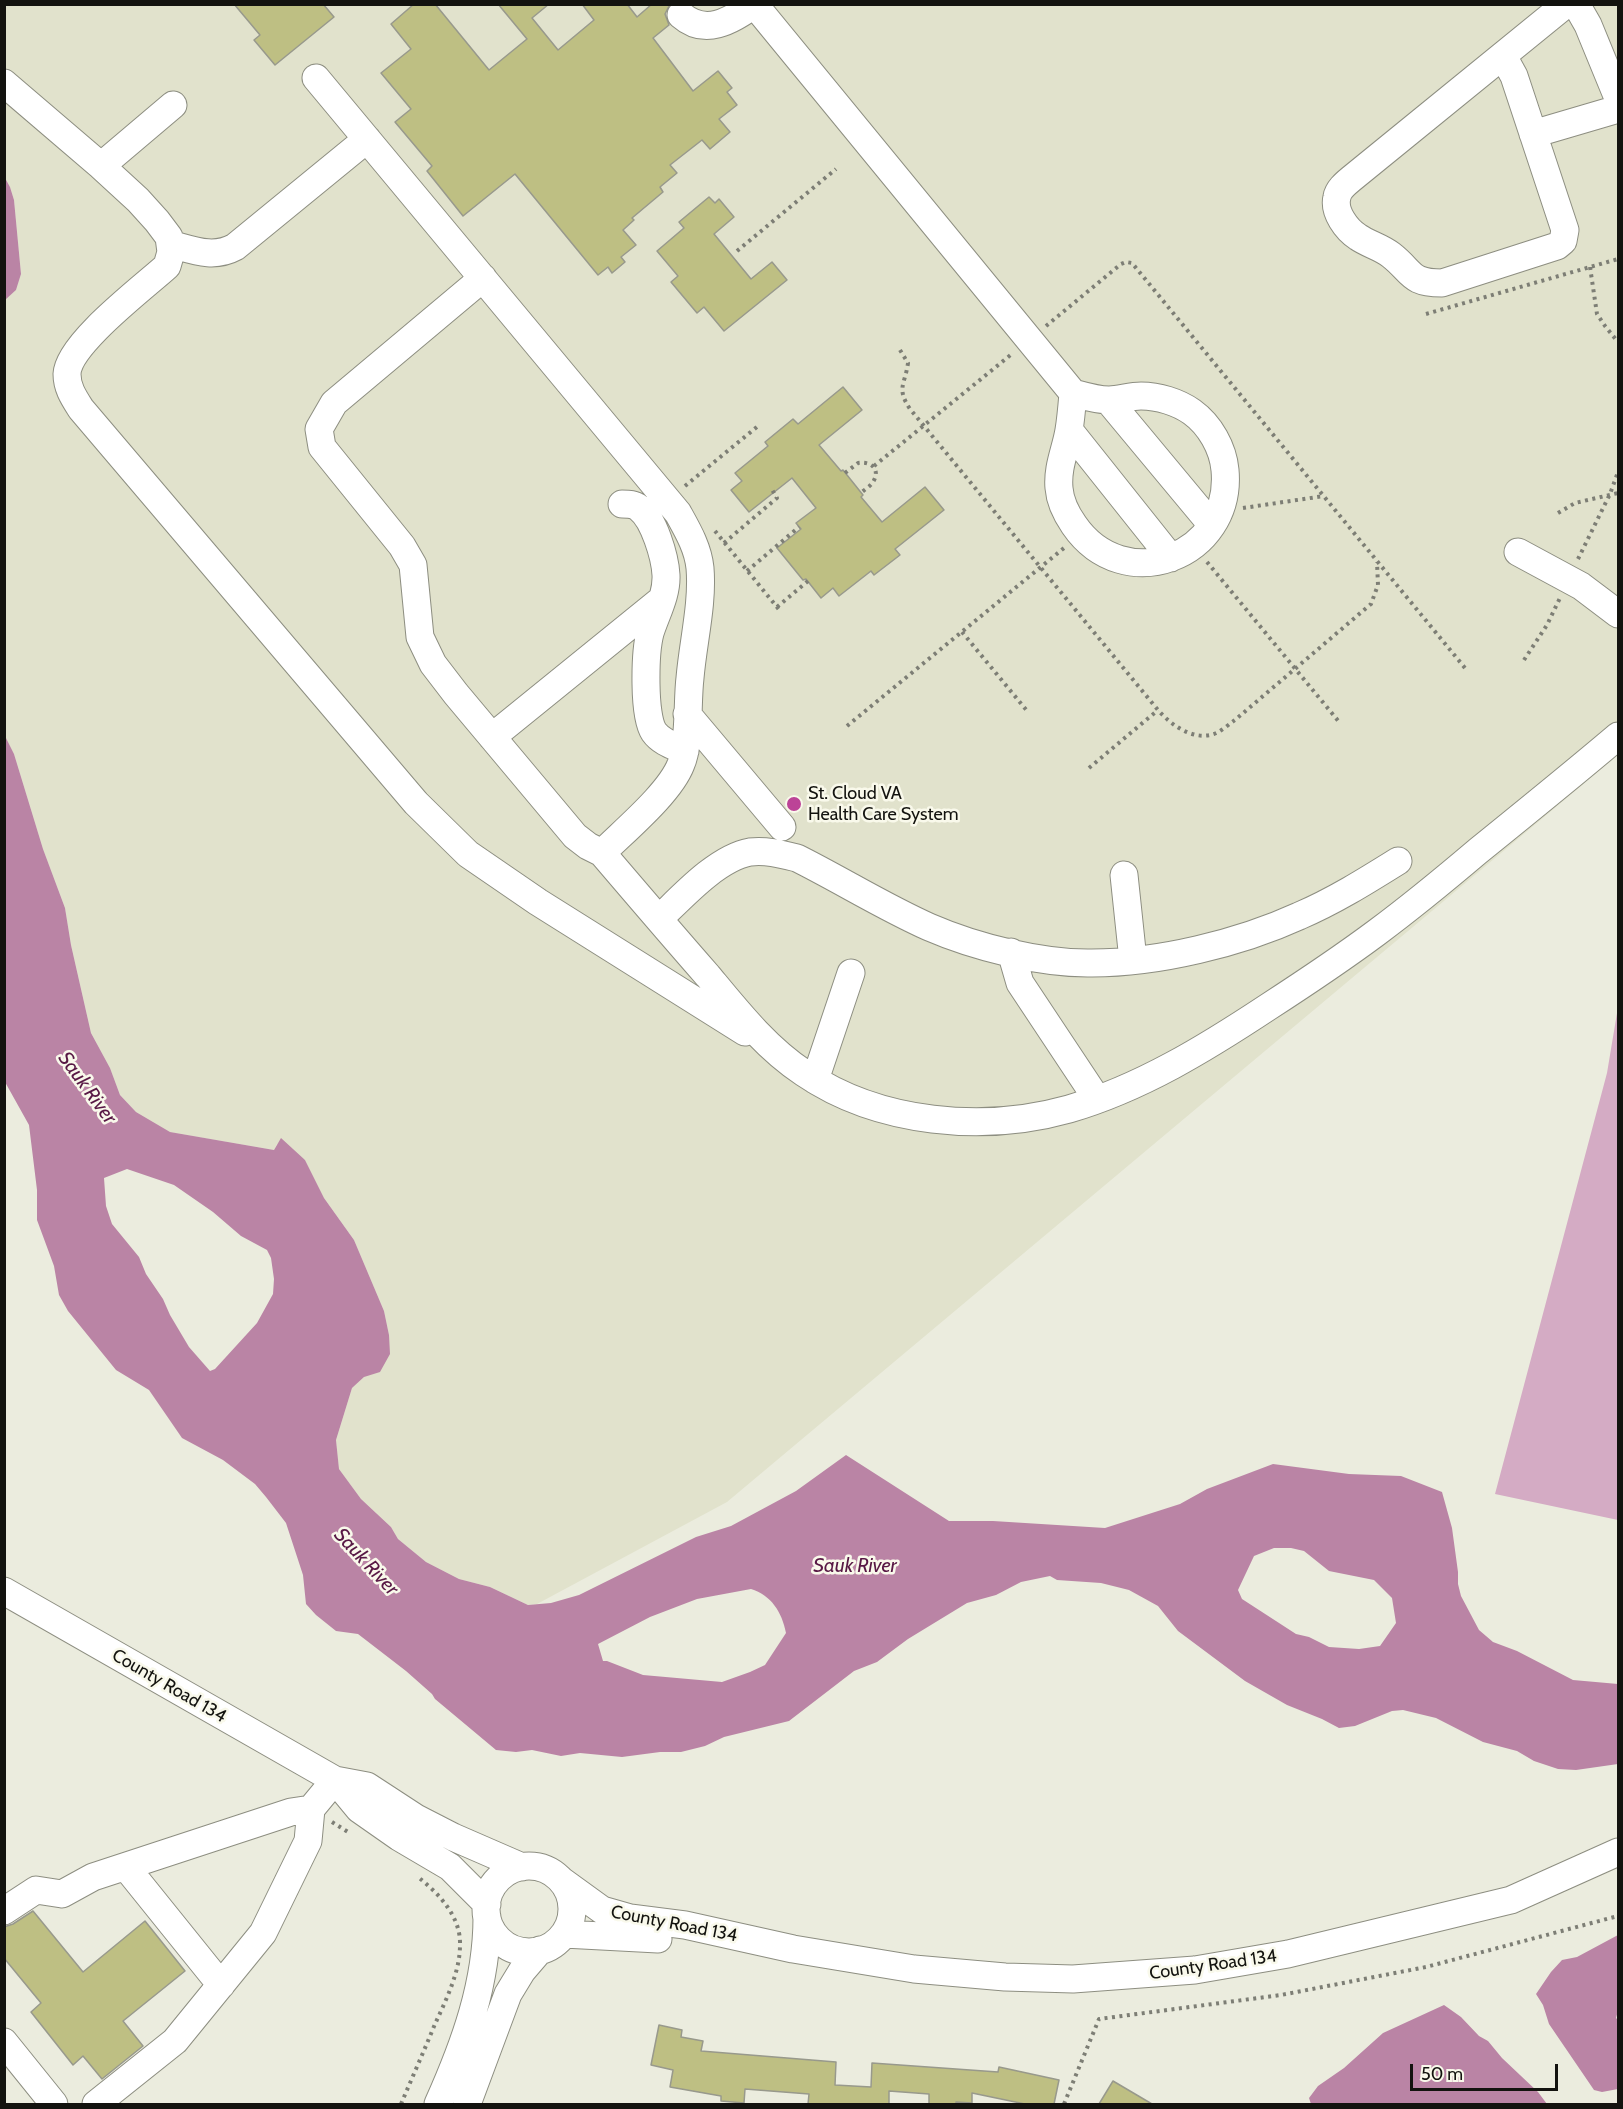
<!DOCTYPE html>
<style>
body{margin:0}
#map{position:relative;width:1623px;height:2109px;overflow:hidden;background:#ebecde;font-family:Cabin,sans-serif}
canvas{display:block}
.frame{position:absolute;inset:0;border:6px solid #13130f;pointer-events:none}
.scale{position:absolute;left:1410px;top:2064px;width:148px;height:27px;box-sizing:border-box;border:3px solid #13130f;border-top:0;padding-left:8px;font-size:18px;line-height:21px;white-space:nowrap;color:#13130f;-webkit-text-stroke:4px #f9f9eb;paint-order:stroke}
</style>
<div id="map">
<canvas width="1623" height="2109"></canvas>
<div class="frame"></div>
<div class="scale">50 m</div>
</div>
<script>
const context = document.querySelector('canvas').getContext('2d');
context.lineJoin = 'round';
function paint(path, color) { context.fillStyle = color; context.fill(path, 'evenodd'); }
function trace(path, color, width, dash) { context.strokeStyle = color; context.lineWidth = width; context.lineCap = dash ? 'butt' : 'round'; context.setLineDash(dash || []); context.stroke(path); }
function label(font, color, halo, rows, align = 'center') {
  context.font = font + ' Cabin,sans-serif'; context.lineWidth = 5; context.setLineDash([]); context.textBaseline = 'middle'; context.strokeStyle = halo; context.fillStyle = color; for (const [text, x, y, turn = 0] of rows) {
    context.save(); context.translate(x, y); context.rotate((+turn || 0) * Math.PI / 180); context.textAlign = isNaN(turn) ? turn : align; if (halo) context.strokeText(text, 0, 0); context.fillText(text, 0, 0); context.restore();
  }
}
const built = new Path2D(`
 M5 5H1618V755L727 1502 537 1604 528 1605 490 1587 459 1579 426 1562 398 1539 391 1527 361 1499 339 1469 336 1440 352 1388 364 1377 389 1335 384 1311 354 1240 324 1198 305 1160 277 1144 274 1150 169 1132 136 1112 120 1095 110 1068 91 1033 71 945 65 908 43 849 14 754 5 736 4 300 16 290 21 274 14 200 10 187 5 178Z`);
const green = new Path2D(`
 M1618 1007V1520L1495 1494 1607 1073Z`);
const water = new Path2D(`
 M5 178 10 187 14 200 21 274 16 290 5 300Z
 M5 736 14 754 43 849 65 908 71 945 91 1033 110 1068 120 1095 136 1112 170 1132 274 1150 281 1138 305 1160 324 1198 354 1240 384 1311 389 1335 390 1354 380 1372 364 1377 352 1388 336 1440 339 1469 361 1499 391 1527 398 1539 426 1562 459 1579 490 1587 528 1605 551 1603 579 1595 696 1537 731 1526 796 1491 846 1455 949 1521H993L1105 1528 1180 1504 1207 1489 1273 1464 1349 1474 1401 1476 1442 1492 1452 1528 1458 1572V1584L1461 1596 1479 1630 1493 1642 1517 1651 1573 1680 1618 1684V1764L1576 1770 1558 1769 1534 1761 1517 1751 1483 1742 1436 1718 1403 1710 1392 1711 1355 1726 1339 1728 1322 1719 1287 1705 1245 1681 1178 1631 1158 1606 1129 1590 1101 1583 1057 1580 1050 1576 1021 1582 996 1595 967 1603 908 1639 877 1662 854 1671 789 1721 724 1737 705 1746 681 1752H660L622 1757 580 1753 561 1756 532 1750 516 1752 496 1750 435 1699 432 1694 406 1671 358 1634 336 1631 316 1615 306 1604 303 1575 286 1523 266 1497 255 1484 223 1460 182 1438 149 1390 116 1370 68 1311 59 1295 54 1266 37 1220V1190L29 1125 5 1082ZM127 1169 174 1185 213 1212 241 1236 267 1250 271 1258 274 1279 273 1294 257 1323 215 1369 210 1371 189 1347 170 1315 163 1299 146 1274 139 1257 112 1224 106 1206 104 1178ZM1274 1548H1291L1304 1551 1329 1571 1374 1580 1392 1598 1396 1623 1380 1646 1359 1649 1329 1647 1309 1637 1296 1634 1242 1599 1238 1590 1254 1556ZM751 1589C771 1595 782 1612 786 1633L765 1665 750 1672 722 1682 643 1675 607 1661H603L598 1644 650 1617 697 1599Z
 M1618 1935V2011L1616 2018 1618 2020V2089L1602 2092 1594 2090 1549 2024 1543 2005 1536 1994 1551 1972 1562 1960 1577 1957Z
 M1444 2005 1461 2017 1479 2036 1488 2041 1502 2058 1538 2092 1547 2104H1311L1309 2098 1318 2086 1344 2068 1383 2033Z`);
const building = new Path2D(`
 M234 4H323L334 17 275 65 254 40 260 35Z
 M414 4H435L489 70 527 39 498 4H549L532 18 558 50 594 20 582 4H627L637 17 652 4H670L665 14 669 25 653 38 693 91 718 71 732 88 727 92 737 105 719 119 730 132 710 149 702 140 670 165 677 173 660 187 663 192 632 218 634 220 623 230 636 245 621 257 625 262 612 273 608 267 598 275 515 174 463 216 427 171 432 166 395 122 411 109 381 73 411 49 391 24Z
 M709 197 715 203 719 199 734 217 714 234 751 279 772 262 787 280 724 331 704 307 697 313 671 282 678 276 657 251 684 228 679 222Z
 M843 387 862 410 819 445 841 471 843 470 863 495 861 497 882 522 925 487 944 510 895 549 900 555 874 575 871 571 839 596 833 588 821 598 806 579 803 580 777 548 801 529 796 523 816 508 792 478 749 512 731 490 742 481 735 473 768 446 765 442 793 419 798 424Z
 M33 1911 83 1972 145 1921 185 1971 123 2021 143 2046 102 2079 83 2056 73 2065 31 2012 41 2003 4 1958V1927L13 1924Z
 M659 2025 682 2030 681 2037 703 2041 701 2051 836 2062 835 2085 871 2087 872 2063 998 2072 999 2067 1059 2080 1054 2104H1025L972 2093V2103L956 2102V2104H929V2094L889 2091V2104H808L809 2094 745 2089 744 2103 721 2101V2096L670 2087 673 2070 651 2065Z
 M1113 2081 1152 2104H1099Z`);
const path = new Path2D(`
 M737 251 836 169
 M1590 267 1597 314 1605 326 1618 342
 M1426 314 1618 259
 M1046 326 1121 264 1126 262 1132 263 1465 668
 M900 350 908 363C905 385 896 388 910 409L1158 710C1171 725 1193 741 1214 734 1222 731 1229 724 1235 720L1371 604 1378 585 1377 562
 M874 466 1013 353
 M845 473 858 463C871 461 881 469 873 482 871 486 865 489 861 493
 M685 486 758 426
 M1243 508 1324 496
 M1558 513 1575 503 1618 493
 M715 531 781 612
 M724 543 777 498 771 488
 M1578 559 1610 494 1618 472
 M1207 562 1340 723
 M747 571 799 527
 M777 607 808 581
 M962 632 1028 712
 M1524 660 1547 625 1560 598
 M847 726 1064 548
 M1089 768 1158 710
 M332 1822 348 1832
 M401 2104C412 2078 424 2051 435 2024 446 2000 460 1972 460 1945 461 1916 438 1893 418 1877
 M1064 2104 1099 2019 1281 1995 1426 1967 1618 1916`);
const minor = new Path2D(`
 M754 4 1073 393C1084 396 1097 400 1109 400 1119 400 1130 396 1141 396 1158 396 1178 402 1192 412 1210 425 1223 448 1225 470 1233 557 1124 598 1074 525 1067 515 1060 501 1059 488 1057 467 1066 449 1069 430 1071 418 1072 405 1073 393
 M1576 4 1588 25 1618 98
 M681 15C706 37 731 20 754 5
 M1503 56 1514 76 1565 230 1563 241 1557 246 1442 283C1409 283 1413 272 1391 255 1381 247 1368 244 1358 237 1347 230 1333 212 1337 197 1338 190 1345 184 1351 179L1566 4
 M316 78 678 513C688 531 698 548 700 568 703 604 693 642 690 678 687 701 690 744 681 764 670 793 625 830 602 853
 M4 83 101 166 138 200 157 221 169 237 171 252 167 266C144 287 68 344 67 374 67 388 74 398 81 409L416 803 468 854 538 902 745 1032
 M1533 134 1618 109
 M101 166 173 105
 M170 244C193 250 213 259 235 247L367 139
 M483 278 334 403 319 429 322 447 402 546 413 565 420 637 433 664 456 694 575 836 588 846 602 853C637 894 672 935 708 976 737 1011 766 1048 804 1073 879 1124 984 1133 1069 1109 1141 1088 1206 1048 1268 1007 1305 983 1341 959 1376 933 1411 907 1445 879 1478 851 1525 813 1572 775 1618 736
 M1108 400 1212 525
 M1069 430 1171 558
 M622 504C629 504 634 504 639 508 654 519 665 557 666 575 667 595 656 614 650 633 645 652 643 716 654 732 661 742 674 746 685 751
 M1518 552 1581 586 1618 614
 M687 714 782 827
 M492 737 661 600
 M1124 875 1133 960
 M659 919C682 897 717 858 750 852 766 850 781 854 797 858 841 880 884 907 929 927 975 947 1042 964 1092 963 1158 963 1240 943 1299 916 1334 901 1366 881 1398 861
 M1011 952 1020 983 1097 1099
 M815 1080 851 973
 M4 1591 335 1780 359 1809 399 1837 450 1867 487 1904
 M335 1780 367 1786 416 1818 453 1837 522 1867
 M486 1909a43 43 0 1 1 86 0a43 43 0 1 1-86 0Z
 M126 1867 221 1985
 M562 1881 602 1910 630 1918 685 1925 793 1949 914 1969 1005 1977 1073 1979 1195 1970 1288 1954 1511 1900 1618 1852
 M4 1911 36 1890 62 1894 93 1877 291 1812 311 1809
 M564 1934 658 1939
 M4 2042 54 2104
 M96 2104 175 2041 263 1933 308 1841 311 1809 335 1780
 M438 2104C465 2044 487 1983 487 1917
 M467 2104 508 1994 522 1971 540 1950`);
const markers = [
 [794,804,8,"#bc4397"]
];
const poiNames = [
 ["St. Cloud VA",808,794],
 ["Health Care System",808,815]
];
const streetNames = [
 ["County Road 134",169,1686,30],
 ["County Road 134",674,1924,11],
 ["County Road 134",1213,1965,-8]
];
const waterNames = [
 ["Sauk River",87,1088,54],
 ["Sauk River",366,1562,47],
 ["Sauk River",855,1566]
];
paint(built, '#e1e2cc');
paint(green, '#d4abc4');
paint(water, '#ba84a5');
paint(building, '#bebf83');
trace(building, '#98998c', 1.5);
trace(minor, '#8d8e81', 29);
trace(path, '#7d7e75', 4, [3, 4.5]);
trace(minor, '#fff', 27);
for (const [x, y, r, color] of markers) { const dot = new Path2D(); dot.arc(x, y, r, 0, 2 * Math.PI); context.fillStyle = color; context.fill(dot); trace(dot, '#f9f9eb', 2); }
label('18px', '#13130f', '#f9f9eb', poiNames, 'left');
label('18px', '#13130f', '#f9f9eb', streetNames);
label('italic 20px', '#581845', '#f9f9eb', waterNames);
</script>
